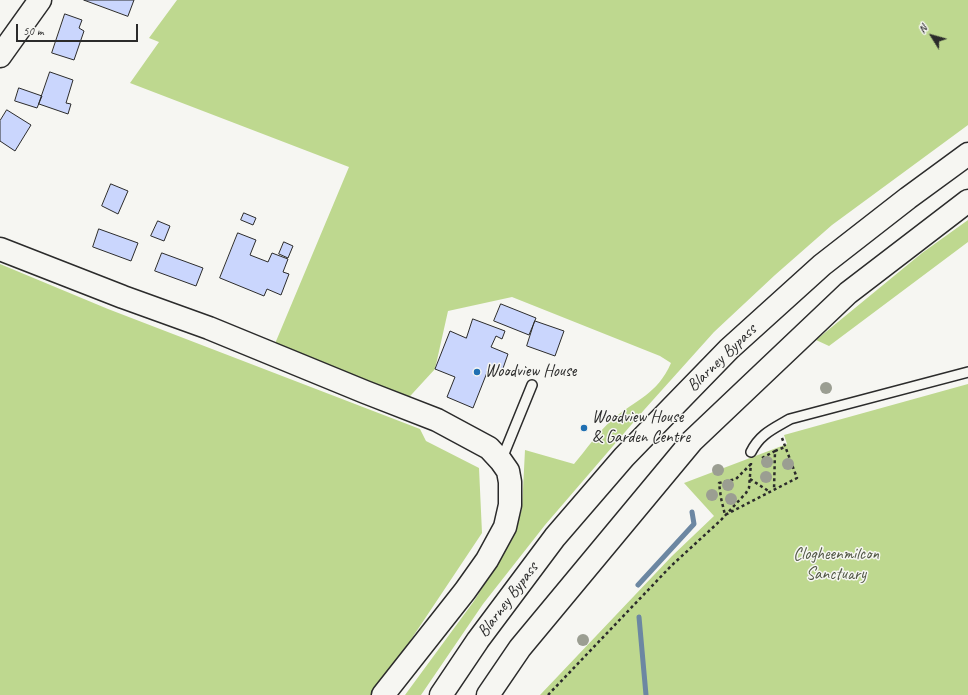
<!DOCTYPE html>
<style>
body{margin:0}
#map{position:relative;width:968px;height:695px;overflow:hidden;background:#f6f6f2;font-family:Caveat,sans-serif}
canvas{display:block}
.north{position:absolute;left:912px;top:16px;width:40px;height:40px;-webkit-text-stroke:3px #f6f6f2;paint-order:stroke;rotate:307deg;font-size:11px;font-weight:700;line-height:16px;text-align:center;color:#2b2b2b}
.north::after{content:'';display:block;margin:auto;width:14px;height:18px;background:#2b2b2b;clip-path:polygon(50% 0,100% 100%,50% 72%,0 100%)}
.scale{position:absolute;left:16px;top:24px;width:122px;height:18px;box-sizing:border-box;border:2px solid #2b2b2b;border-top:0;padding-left:5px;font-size:12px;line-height:14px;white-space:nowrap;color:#2b2b2b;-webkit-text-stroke:3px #f6f6f2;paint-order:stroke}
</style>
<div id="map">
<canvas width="968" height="695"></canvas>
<div class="north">N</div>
<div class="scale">50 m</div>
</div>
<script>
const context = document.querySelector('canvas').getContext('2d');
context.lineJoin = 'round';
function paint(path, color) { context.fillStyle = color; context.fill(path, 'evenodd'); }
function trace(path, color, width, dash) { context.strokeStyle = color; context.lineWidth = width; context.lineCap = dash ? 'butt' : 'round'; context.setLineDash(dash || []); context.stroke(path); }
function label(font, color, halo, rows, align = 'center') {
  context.font = font + ' Caveat,sans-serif'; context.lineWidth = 3; context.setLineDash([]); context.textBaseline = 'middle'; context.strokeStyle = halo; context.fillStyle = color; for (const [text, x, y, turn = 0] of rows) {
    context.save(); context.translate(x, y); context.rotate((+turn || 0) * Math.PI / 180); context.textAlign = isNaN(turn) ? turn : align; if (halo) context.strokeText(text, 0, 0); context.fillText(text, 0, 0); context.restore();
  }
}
const green = new Path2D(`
 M177 0H968V125L832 225 775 275 714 332 644 410 545 525 483 604 421 695H405L474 601 512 540 522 509 525 450 574 464C586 450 598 432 612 420 636 399 657 395 671 363L660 356 512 297 448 311 435 369 401 406 274 346 349 167 130 83 159 42 149 38Z
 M968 220V242L829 346 816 340 922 253Z
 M0 264 108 309 420 429 426 441 479 468 482 533 374 695H0Z
 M968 384V695H540L672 556 714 516 684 483 787 444 784 435Z`);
const stream = new Path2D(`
 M638 585 694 524 692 512
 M639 617 646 695`);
const building = new Path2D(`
 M84 0H134L128 16Z
 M65 14 82 20 79 28 84 31 74 60 52 53Z
 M50 72 73 80 66 103 71 104 68 114 39 104Z
 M19 88 42 96 37 108 15 101Z
 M7 110 31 125 15 151 0 141V121Z
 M111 184 128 191 118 214 102 206Z
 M244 213 256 218 253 225 241 220Z
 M158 221 170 226 164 241 151 236Z
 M99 229 138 243 131 261 93 247Z
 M238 233 256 240 250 255 268 262 272 253 288 259 283 272 289 274 281 295 267 289 264 296 220 278Z
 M284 242 293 246 288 258 279 254Z
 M162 253 203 268 196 286 155 271Z
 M501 304 536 318 529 335 494 321Z
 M473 319 505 331 502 339 496 336 491 347 508 354 501 374 488 370 473 408 447 397 455 377 435 369 450 331 466 338Z
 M535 321 564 331 555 356 527 346Z`);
const path = new Path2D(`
 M775 451 785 447
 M762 458 775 451 774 490
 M751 464 736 479 719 483 721 498 725 515 797 478 782 438
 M750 479 770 492
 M548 695 671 566 721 520 746 493 749 488 751 463`);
const service = new Path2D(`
 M751 452C760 434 773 429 790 419L968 372
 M501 461 532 385`);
const tertiary = new Path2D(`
 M0 56 40 0
 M0 249 123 297 209 328 365 392 437 420 489 448 501 461 508 471 510 482V505L505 527 487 560 465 591 383 695`);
const trunk = new Path2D(`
 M441 695 478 640 555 537 624 457 729 349 822 265 908 198 968 154
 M488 695 520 648 692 441 848 293 968 201`);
const trees = [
 [826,388],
 [767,462],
 [788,464],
 [718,470],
 [766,477],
 [728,485],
 [712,495],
 [731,499],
 [583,640]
];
const markers = [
 [477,372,4,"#1f6fb2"],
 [584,428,4,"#1f6fb2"]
];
const streetNames = [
 ["Blarney Bypass",722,358,-44],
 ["Blarney Bypass",508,600,-53]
];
const poiNames = [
 ["Woodview House",485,372],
 ["Woodview House",592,418],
 ["& Garden Centre",592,438]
];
const parkNames = [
 ["Clogheenmilcon",836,555],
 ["Sanctuary",836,575]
];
paint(green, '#bed88f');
trace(stream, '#6c87a2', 5);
paint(building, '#cad6fd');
trace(building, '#2b2b2b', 1);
trace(service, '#2b2b2b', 12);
trace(tertiary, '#2b2b2b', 25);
trace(trunk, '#2b2b2b', 25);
trace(path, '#2b2b2b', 2.5, [3, 3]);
trace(service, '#f6f6f2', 9);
trace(tertiary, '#f6f6f2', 22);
trace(trunk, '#f6f6f2', 22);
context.fillStyle = '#9b9e92';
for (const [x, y] of trees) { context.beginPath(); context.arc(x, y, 6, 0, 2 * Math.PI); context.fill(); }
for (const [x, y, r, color] of markers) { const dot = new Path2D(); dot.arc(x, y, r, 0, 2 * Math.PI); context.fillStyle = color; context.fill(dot); trace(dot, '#f6f6f2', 1.5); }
label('17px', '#2b2b2b', '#f6f6f2', streetNames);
label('17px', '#2b2b2b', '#f6f6f2', poiNames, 'left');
label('17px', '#505644', '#f6f6f2', parkNames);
</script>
